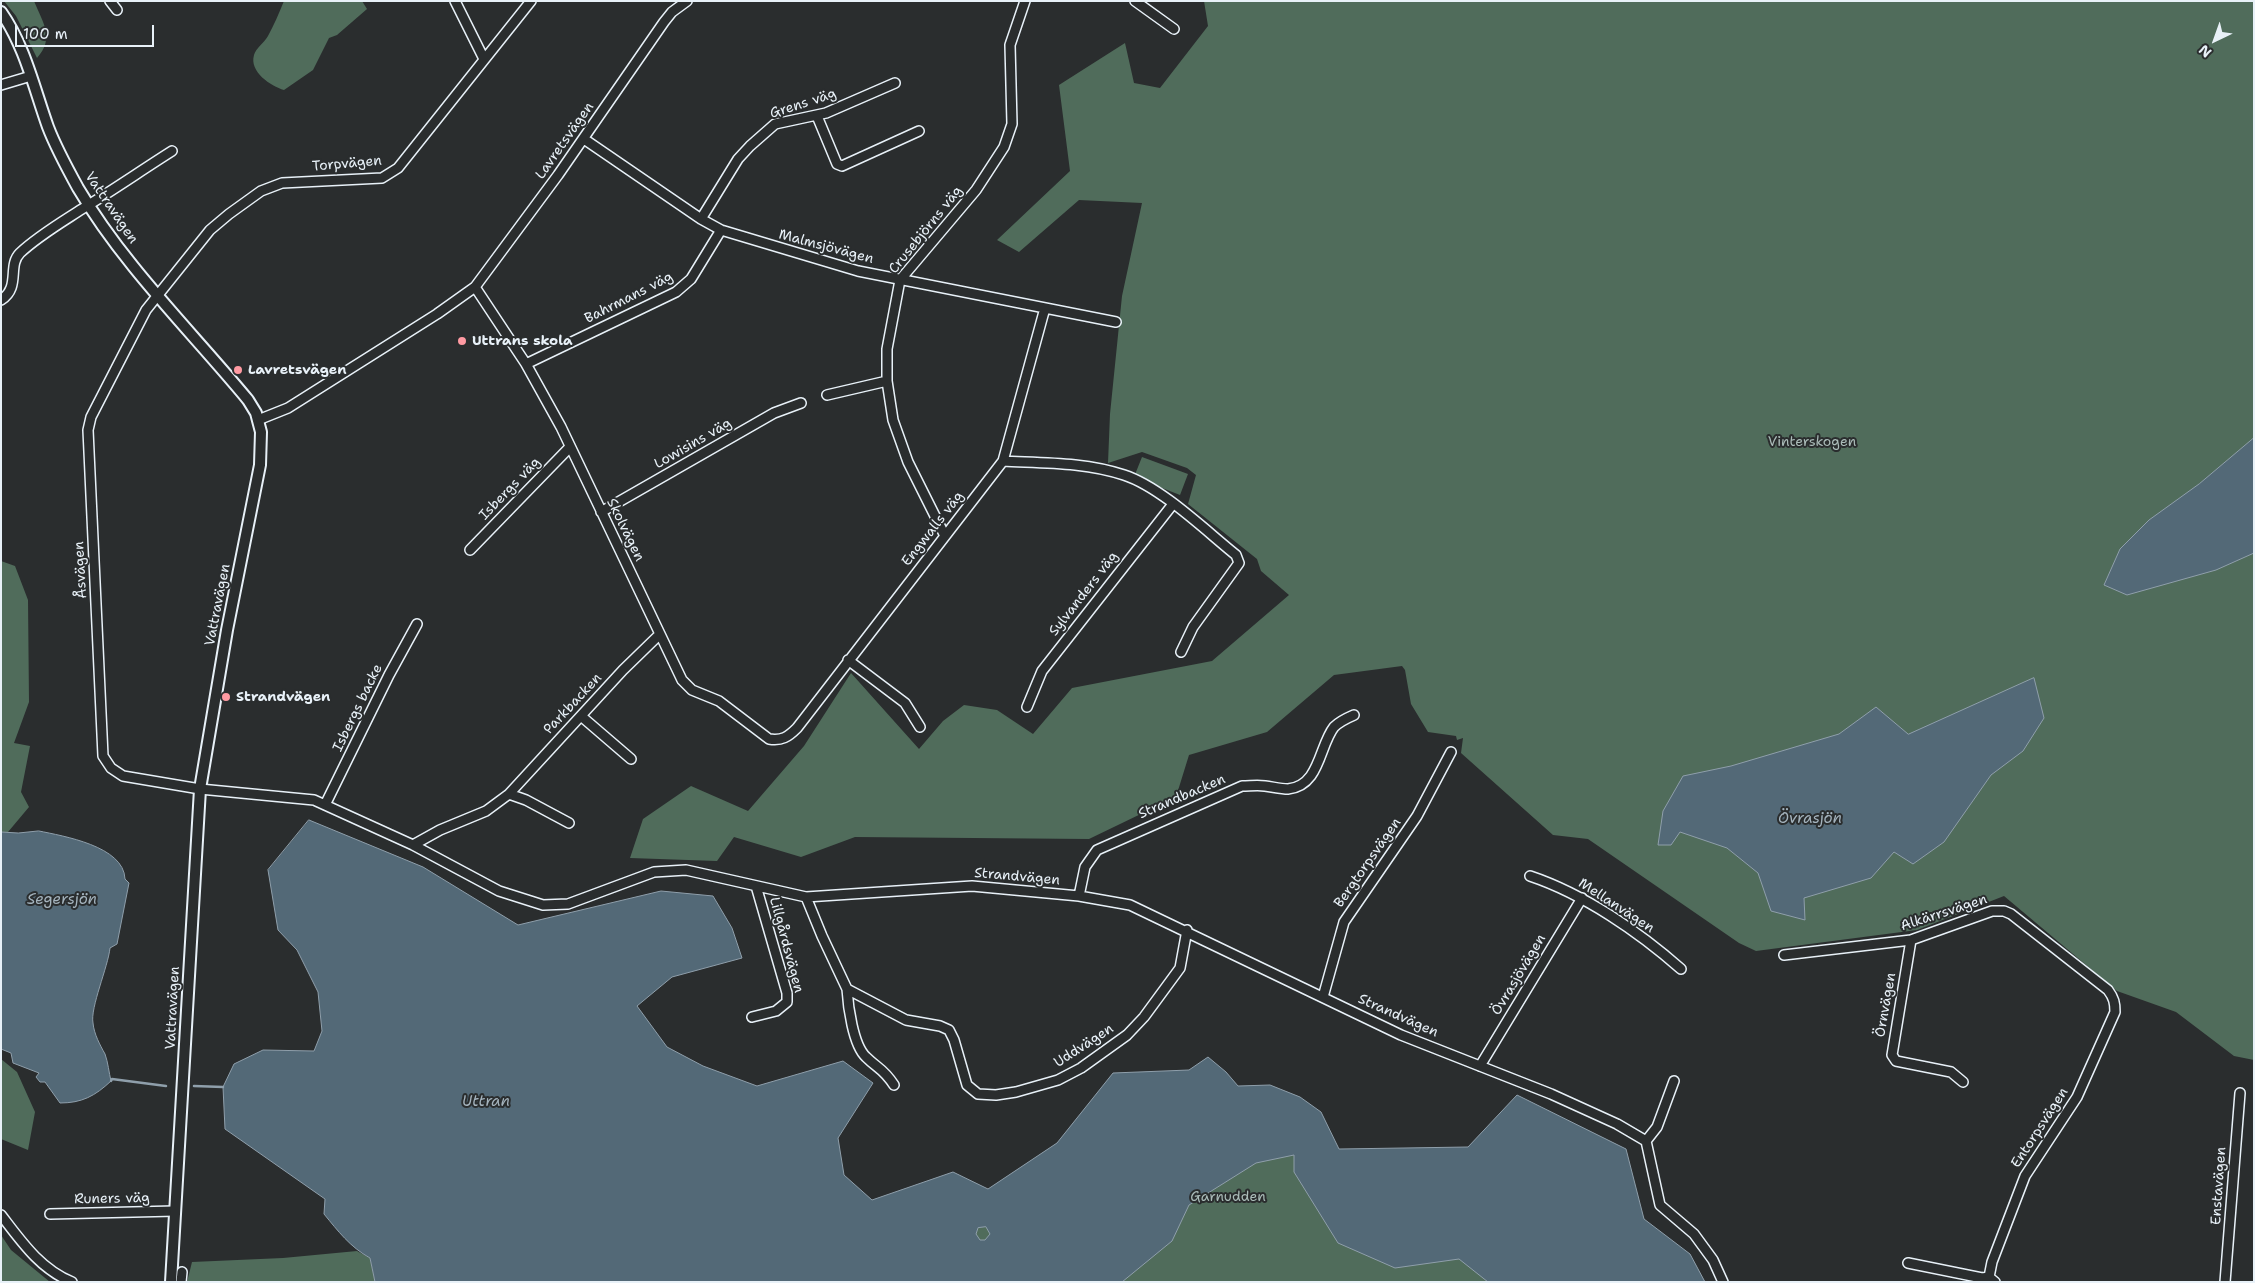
<!DOCTYPE html>
<meta charset="utf-8">
<style>
body{margin:0}
#map{position:relative;width:2255px;height:1283px;overflow:hidden;background:#2a2d2e;font-family:"Shantell Sans",sans-serif}
canvas{display:block}
.frame{position:absolute;inset:0;border:2px solid #e8f1f8;pointer-events:none}
.north{position:absolute;left:2190px;top:15px;width:50px;height:50px;-webkit-text-stroke:4px #2a2d2e;paint-order:stroke;rotate:222deg;font-size:14px;font-weight:700;line-height:20px;text-align:center;color:#e8f1f8}
.north::after{content:'';display:block;margin:auto;width:18px;height:22px;background:#e8f1f8;clip-path:polygon(50% 0,100% 100%,50% 72%,0 100%)}
.scale{position:absolute;left:15px;top:25px;width:139px;height:22px;box-sizing:border-box;border:2px solid #e8f1f8;border-top:0;padding-left:6px;font-size:15px;line-height:18px;white-space:nowrap;color:#e8f1f8;-webkit-text-stroke:4px #2a2d2e;paint-order:stroke}
</style>
<div id="map">
<canvas width="2255" height="1283"></canvas>
<div class="frame"></div>
<div class="north">N</div>
<div class="scale">100 m</div>
</div>
<script>
const context = document.querySelector('canvas').getContext('2d');
context.lineJoin = 'round';
function paint(path, color) { context.fillStyle = color; context.fill(path, 'evenodd'); }
function trace(path, color, width, dash) { context.strokeStyle = color; context.lineWidth = width; context.lineCap = dash ? 'butt' : 'round'; context.setLineDash(dash || []); context.stroke(path); }
function label(font, color, halo, rows, align = 'center') {
  context.font = font + ' "Shantell Sans",sans-serif'; context.lineWidth = 4; context.setLineDash([]); context.textBaseline = 'middle'; context.strokeStyle = halo; context.fillStyle = color; for (const [text, x, y, turn = 0] of rows) {
    context.save(); context.translate(x, y); context.rotate((+turn || 0) * Math.PI / 180); context.textAlign = isNaN(turn) ? turn : align; if (halo) context.strokeText(text, 0, 0); context.fillText(text, 0, 0); context.restore();
  }
}
const green = new Path2D(`
 M4 1H34C43 23 55 38 37 58L16 16Z
 M284 1H362L367 9 337 35 329 38 313 70 284 90C271 86 249 72 254 55 256 48 264 43 268 36 274 25 279 13 284 1Z
 M1204 1H2254V1060L2234 1056 2176 1012 2117 991 2004 896 1917 930 1756 951 1739 943 1588 839 1553 835 1461 753 1463 738 1457 740 1456 736 1428 732 1411 704 1405 670 1402 666 1334 675 1267 732 1189 755 1176 797 1089 839 855 837 801 857 734 837 717 861 630 858 643 819 691 786 748 811 804 746 851 673 919 749 943 721 964 705 997 710 1033 734 1072 688 1212 661 1289 595 1261 571 1257 559 1188 504 1196 475 1187 468 1142 452 1108 463 1110 414 1122 296 1142 203 1079 200 1019 252 997 240 1070 171 1059 85 1125 43 1134 83 1160 88 1208 26Z
 M1142 457 1188 474 1180 495 1134 477Z
 M1 561 15 566 28 600 29 702 14 743 30 746 21 792 29 807 8 832H1Z
 M1 1059 17 1072 35 1112 28 1150 1 1139Z
 M1303 1142 1612 1282H740Z
 M1 1235 11 1250 50 1282H1Z
 M357 1251 370 1258 375 1282H187L192 1262 283 1258Z`);
const water = new Path2D(`
 M2254 438V553L2216 570 2127 595 2104 585 2120 549 2149 520 2199 484Z
 M2034 678 2044 718 2023 751 1991 775 1944 842 1913 864 1894 852 1871 878 1804 898 1805 920 1771 911 1758 873 1727 848 1680 832 1671 845H1658L1663 811 1683 776 1731 766 1839 734 1876 707 1908 734Z
 M309 820 423 867 518 925 661 891 713 896 732 928 742 958 672 977 637 1006 667 1047 703 1066 757 1086 843 1061 873 1083 838 1138 844 1175 872 1200 953 1172 988 1189 1057 1143 1113 1073 1189 1070 1208 1057 1226 1072 1238 1086 1270 1085 1300 1097 1321 1112 1339 1149 1468 1147 1517 1095 1626 1149 1644 1219 1690 1254 1705 1282H1488L1459 1259 1395 1268 1338 1243 1294 1172V1155L1256 1163 1189 1205 1172 1241 1122 1282H375L370 1258C350 1247 338 1231 324 1214L325 1199 225 1129 223 1087 234 1064 263 1050 314 1051 322 1031 318 992 297 950 278 930 268 870ZM986 1227 990 1234 985 1240H980L976 1234 978 1228Z
 M39 831C63 836 124 846 125 879L129 883 117 944 110 948C108 967 90 1008 93 1023 94 1034 100 1045 105 1054 108 1062 109 1073 111 1081 95 1096 82 1103 60 1103L45 1082H40L36 1077 39 1073 13 1063 11 1053 1 1049V832L18 833Z`);
const stream = new Path2D(`
 M111 1081 112 1079 166 1086
 M194 1086 223 1087`);
const minor = new Path2D(`
 M110 1 117 10
 M455 1 484 59
 M531 1 398 168 382 178 282 183 261 191 229 214 210 230 146 310 91 417 88 430 103 756 111 768 123 776 200 789 314 800 413 845 499 891 543 905 568 904 654 872 686 870 806 897 972 886 1079 896 1130 905 1401 1035 1551 1094 1617 1124 1646 1141 1660 1205 1694 1234 1713 1260 1723 1282
 M1135 1 1174 29
 M1 85 31 76
 M817 116 837 164 842 166 919 131
 M584 139 701 219 721 230 858 271 1116 322
 M701 219 738 159 750 146 775 124 826 113 895 83
 M475 287 526 364 561 427 682 680 692 690 719 701 769 739C782 741 788 737 797 728L1003 461 1045 308
 M1 300C21 287 7 266 20 253 38 236 62 222 82 209 113 190 142 170 172 151
 M526 364 676 292 691 279 721 230
 M827 395 887 381
 M258 420 288 408 437 314 475 287 558 175 664 22 672 12 687 1
 M1003 461C1042 463 1086 462 1124 475 1161 487 1206 531 1236 555L1239 563 1193 627 1181 652
 M601 512 774 413 801 403
 M945 536 908 462 893 420 887 381V349L900 280 976 190 1004 147 1012 124 1010 45 1025 1
 M470 550 570 447
 M848 660 905 703 920 727
 M1027 707 1042 671 1173 504
 M581 716 631 759
 M509 794 526 800 569 823
 M325 805 389 675 417 624
 M413 845 440 830 486 811 509 794 623 670 659 635
 M1530 876C1584 894 1639 932 1681 969
 M1079 896 1085 867 1097 850 1242 786C1250 786 1258 785 1265 786 1273 787 1281 789 1288 789 1320 786 1319 746 1334 727 1340 721 1347 718 1354 715
 M806 897 822 936 847 989 906 1020 940 1026 949 1030 954 1040 967 1085 978 1094 996 1095 1016 1092 1058 1080 1081 1068 1127 1035 1144 1017 1180 968 1187 930
 M1911 940 1892 1055 1896 1061 1951 1072 1963 1082
 M1784 955 1911 940 1992 911H2004L2011 914 2108 990C2114 998 2115 1003 2115 1012L2077 1097 2025 1176 1992 1262 1989 1277
 M847 989C848 1006 853 1045 866 1057 878 1069 883 1068 894 1085
 M1323 997 1344 922 1417 816 1451 752
 M752 1017 776 1011 787 1002V993L756 886
 M1480 1066 1582 898
 M1646 1141 1657 1127 1674 1081
 M50 1214 175 1211
 M1 1215C21 1241 40 1269 72 1282
 M1908 1263 1982 1278 1989 1277 1995 1282
 M181 1282 182 1272
 M2225 1282 2240 1093`);
const tertiary = new Path2D(`
 M1 12C25 46 34 88 48 127 56 148 67 168 78 188 124 266 191 331 248 400L256 413 261 432 260 465 227 630 200 789 171 1282`);
const markers = [
 [462,341,5,"#ff9aa2"],
 [238,370,5,"#ff9aa2"],
 [226,697,5,"#ff9aa2"]
];
const streetNames = [
 ["Grens väg",803,104,-18],
 ["Lavretsvägen",565,141,-55],
 ["Torpvägen",347,164,-5],
 ["Vattravägen",111,208,56],
 ["Crusebjörns väg",926,230,-51],
 ["Malmsjövägen",826,247,15],
 ["Bahrmans väg",629,298,-27],
 ["Lowisins väg",693,444,-30],
 ["Isbergs väg",510,489,-46],
 ["Engwalls väg",933,529,-52],
 ["Skolvägen",625,530,64],
 ["Åsvägen",81,570,-93],
 ["Sylvanders väg",1084,594,-52],
 ["Vattravägen",218,605,-79],
 ["Parkbacken",573,704,-47],
 ["Isbergs backe",358,708,-64],
 ["Strandbacken",1182,797,-23],
 ["Bergtorpsvägen",1368,863,-55],
 ["Strandvägen",1017,877,5],
 ["Mellanvägen",1616,906,33],
 ["Alkärrsvägen",1944,913,-18],
 ["Lillgårdsvägen",786,945,75],
 ["Övrasjövägen",1519,975,-59],
 ["Örnvägen",1886,1005,-80],
 ["Vattravägen",173,1008,-87],
 ["Strandvägen",1398,1016,24],
 ["Uddvägen",1084,1046,-33],
 ["Entorpsvägen",2040,1128,-57],
 ["Enstavägen",2219,1186,-86],
 ["Runers väg",112,1199,-1]
];
const poiNames = [
 ["Uttrans skola",472,341],
 ["Lavretsvägen",248,370],
 ["Strandvägen",236,697]
];
const parkNames = [
 ["Vinterskogen",1812,442],
 ["Garnudden",1228,1197]
];
const waterNames = [
 ["Övrasjön",1810,819],
 ["Segersjön",62,900],
 ["Uttran",486,1102]
];
paint(green, '#506c5b');
paint(water, '#536977');
trace(water, '#8f9fab', 1);
trace(stream, '#8f9fab', 2.5);
trace(minor, '#e8f1f8', 12);
trace(tertiary, '#e8f1f8', 14);
trace(minor, '#2a2d2e', 9);
trace(tertiary, '#2a2d2e', 10);
for (const [x, y, r, color] of markers) { const dot = new Path2D(); dot.arc(x, y, r, 0, 2 * Math.PI); context.fillStyle = color; context.fill(dot); trace(dot, '#2a2d2e', 2); }
label('14px', '#e8f1f8', '#2a2d2e', streetNames);
label('bold 14px', '#e8f1f8', '#2a2d2e', poiNames, 'left');
label('14px', '#abbcb9', '#2a2d2e', parkNames);
label('italic 15px', '#a5b4be', '#2a2d2e', waterNames);
</script>
